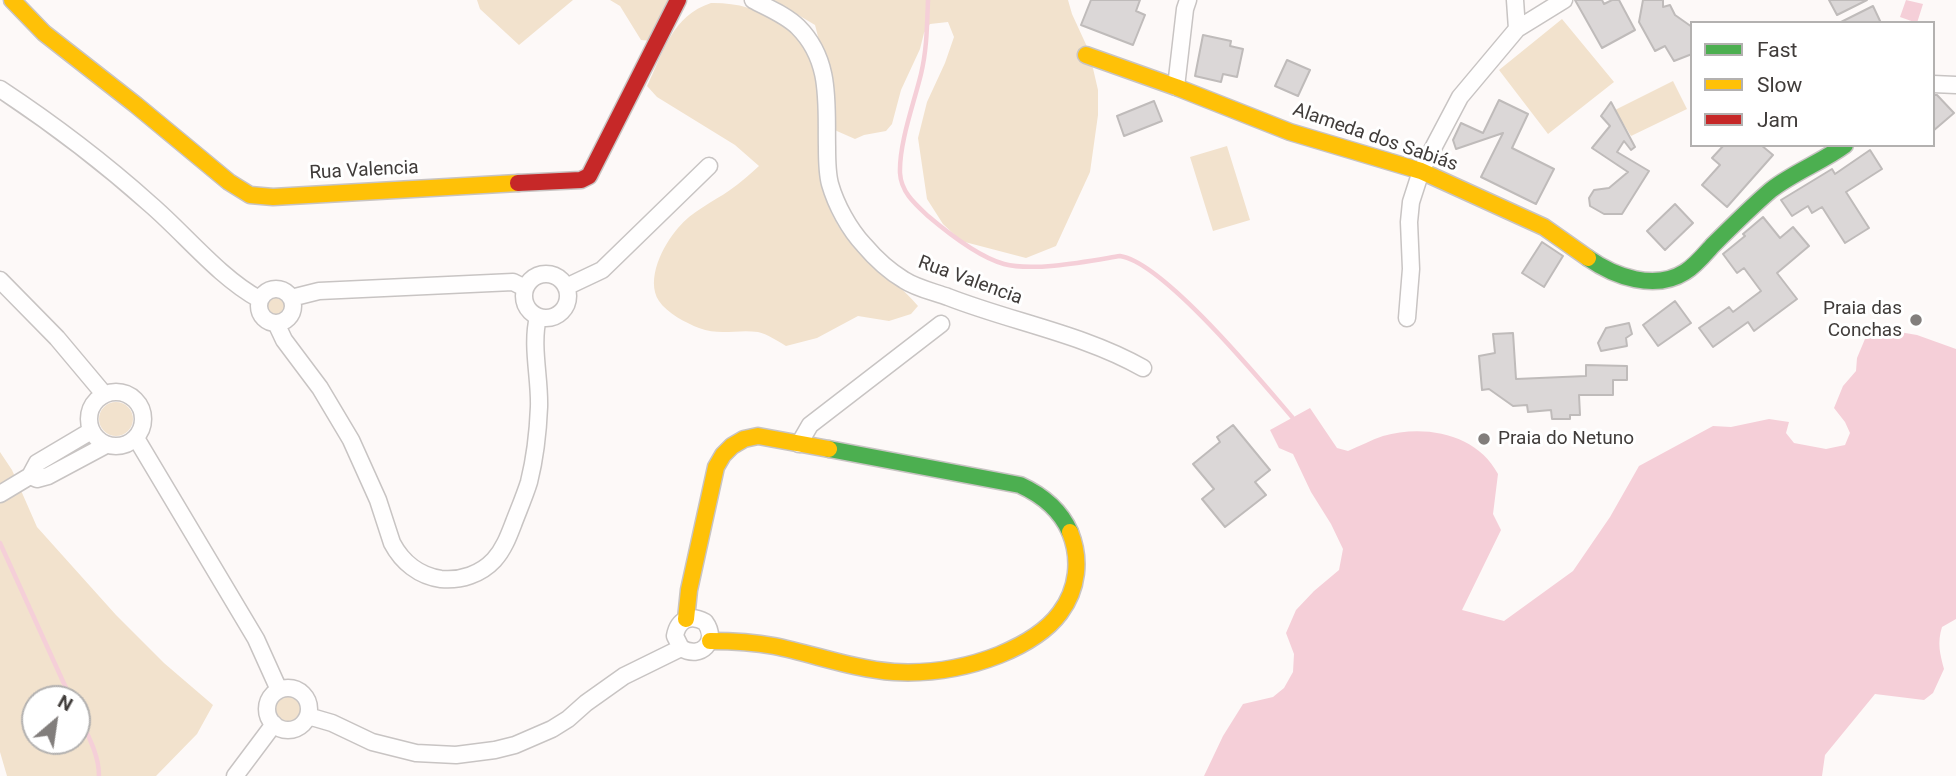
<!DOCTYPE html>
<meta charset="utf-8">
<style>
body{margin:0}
#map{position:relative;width:1956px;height:776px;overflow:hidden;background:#fdf9f8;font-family:Roboto,sans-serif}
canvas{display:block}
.legend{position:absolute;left:1690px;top:21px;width:245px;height:126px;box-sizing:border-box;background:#fff;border:2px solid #b3b1b0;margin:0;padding:9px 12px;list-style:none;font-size:21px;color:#403c3a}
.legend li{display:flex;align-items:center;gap:14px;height:35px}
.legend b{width:35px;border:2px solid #b3b1b0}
.north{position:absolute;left:21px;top:685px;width:70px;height:70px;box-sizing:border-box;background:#fff;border:2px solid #b3b1b0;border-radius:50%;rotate:29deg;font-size:19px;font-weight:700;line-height:28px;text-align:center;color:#403c3a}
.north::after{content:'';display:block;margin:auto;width:24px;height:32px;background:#827e7c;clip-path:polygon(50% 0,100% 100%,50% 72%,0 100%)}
</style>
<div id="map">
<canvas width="1956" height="776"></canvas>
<ul class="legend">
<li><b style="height:9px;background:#4caf50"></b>Fast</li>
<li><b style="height:9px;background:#ffc107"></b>Slow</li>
<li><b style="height:9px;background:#c62828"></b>Jam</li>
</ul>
<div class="north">N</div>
</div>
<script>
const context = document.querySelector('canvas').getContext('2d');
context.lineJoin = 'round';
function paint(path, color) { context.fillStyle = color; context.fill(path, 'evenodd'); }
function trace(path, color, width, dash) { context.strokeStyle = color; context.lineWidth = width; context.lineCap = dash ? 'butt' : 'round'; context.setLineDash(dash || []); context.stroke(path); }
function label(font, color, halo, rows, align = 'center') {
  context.font = font + ' Roboto,sans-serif'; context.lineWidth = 6; context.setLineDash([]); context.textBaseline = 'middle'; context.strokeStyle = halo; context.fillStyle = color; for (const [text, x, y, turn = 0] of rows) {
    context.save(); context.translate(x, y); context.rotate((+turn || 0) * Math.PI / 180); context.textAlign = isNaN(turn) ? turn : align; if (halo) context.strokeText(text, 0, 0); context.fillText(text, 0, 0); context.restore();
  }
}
const green = new Path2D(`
 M477 0H573L519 45 480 9Z
 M610 0H687L652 41 641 40 620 6Z
 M773 0H1068L1072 14 1089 51 1098 90V115L1090 172 1056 246 1026 258 961 241 943 224 927 199 918 138 927 102 945 63 954 37 948 22 930 24 924 33 920 49 901 90 892 124 886 131 864 135 855 139 830 128 835 102 815 25Z
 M711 3C759 2 804 27 817 76 820 91 818 108 818 124 818 154 820 190 834 218 852 255 892 275 918 306L911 314 889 321 858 316 817 338 786 346C778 341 767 334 758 332 737 329 720 336 699 328 686 323 667 313 659 301 645 280 663 245 678 228 692 211 713 202 730 190 740 183 750 174 759 166L735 145 657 97 647 86C664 51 672 16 711 3Z
 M1562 19 1614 82 1548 134 1499 70Z
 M1673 81 1687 109 1631 136 1615 110Z
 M1227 146 1250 220 1213 231 1190 157Z
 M264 306a11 11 0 1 1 22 0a11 11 0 1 1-22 0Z
 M99 419a17 17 0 1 1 34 0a17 17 0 1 1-34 0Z
 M0 452 12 470 37 527 116 615 164 663 213 705 197 734 156 776H7L0 752ZM35 699H77V741H35Z
 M275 709a13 13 0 1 1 26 0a13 13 0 1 1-26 0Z`);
const water = new Path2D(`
 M1906 0 1923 4 1917 23 1900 17Z
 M1870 327 1917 335 1956 349V619L1942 627C1937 643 1940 654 1944 669L1933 693 1924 700 1875 694 1825 755 1822 776H1204L1223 736 1243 704 1273 697 1284 688 1293 672 1294 654 1286 633 1296 610 1314 591 1339 570 1343 549 1331 524 1311 492 1293 454 1279 448 1270 430 1310 408 1337 448 1348 451C1360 446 1371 440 1383 436 1425 424 1477 434 1498 474L1493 514 1501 530 1462 610 1504 621 1573 571 1610 517 1639 466 1713 426 1731 427 1769 419 1789 422 1786 433 1794 443 1826 449 1845 445 1850 433 1845 422 1834 408 1843 386 1856 371 1857 358Z`);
const stream = new Path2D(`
 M928 0C927 25 927 49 921 74 914 103 899 143 900 173 901 192 915 204 928 216 948 233 979 257 1004 264 1034 272 1089 261 1120 256 1163 262 1261 381 1292 417
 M0 543 71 699
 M77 712C86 732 99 753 99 776`);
const building = new Path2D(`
 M1091 0H1140L1136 11 1145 15 1133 45 1081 25Z
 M1575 0H1602L1604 4 1612 0H1619L1635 30 1602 48Z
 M1643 0H1663V7L1670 5 1675 15 1692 27V54L1674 61 1665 46 1655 51 1639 22Z
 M1829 0H1867L1837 15Z
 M1873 6 1881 23H1839Z
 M1203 35 1231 41 1230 46 1243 49 1237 77 1223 74 1221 82 1195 76Z
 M1287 60 1310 70 1298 96 1275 86Z
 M1933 95H1937L1954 113 1933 131Z
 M1499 100 1528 114 1512 148 1554 169 1536 204 1481 177 1503 133 1456 149 1453 140 1461 123 1483 133Z
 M1154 101 1162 121 1124 136 1117 116Z
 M1611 102 1635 147 1631 150 1624 141 1617 152 1649 171 1622 214H1604L1590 206 1589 198 1594 190 1609 188 1628 172 1592 148 1610 126 1601 116Z
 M1724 145H1761L1773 155 1727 207 1702 185 1720 165 1712 158Z
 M1870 150 1882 169 1846 192 1869 228 1845 243 1822 207 1812 213 1808 206 1792 216 1781 200 1832 169 1835 174Z
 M1675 204 1693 223 1665 250 1647 231Z
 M1763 217 1780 238 1793 227 1809 246 1777 273 1797 299 1754 331 1748 322 1713 347 1699 328 1729 307 1733 312 1761 291 1744 268 1737 273 1723 254 1745 236 1743 234Z
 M1542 242 1563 256 1544 287 1522 273Z
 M1675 301 1691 323 1658 346 1643 325Z
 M1629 323 1632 334 1626 338 1627 346 1601 351 1598 343 1606 328Z
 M1513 333 1516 379 1586 376V365L1627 366V380H1613V395H1579L1580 415H1570V419H1552L1551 410 1528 412 1527 405 1513 406 1489 389 1482 390 1479 356 1495 353 1493 334Z
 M1233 425 1270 470 1255 482 1266 495 1225 527 1202 499 1214 489 1193 464 1220 442 1217 437Z`);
const street = new Path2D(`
 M753 0C768 8 786 15 798 27 832 61 826 104 827 147 827 159 827 173 830 184 836 205 849 229 864 245 875 258 889 271 904 280 916 288 934 292 948 297 1012 322 1083 334 1143 368
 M1515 0 1517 29
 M1933 84 1956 85
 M1176 87 1185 9 1188 0
 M0 89C53 124 103 162 150 204 185 234 219 277 259 299
 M524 296a22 22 0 1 1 44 0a22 22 0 1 1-44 0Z
 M0 280 57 338 104 394
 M566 287 602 270 709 166
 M259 306a17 17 0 1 1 34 0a17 17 0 1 1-34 0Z
 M291 298 319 291 513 282 525 288
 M1407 318 1411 269 1409 222 1411 202 1421 171 1460 97 1517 29 1564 0
 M276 323 284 340 320 388 351 440 378 500 392 543C402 562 419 576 441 579 461 581 481 574 494 560 504 549 509 535 514 522 519 509 525 495 529 482 535 458 538 432 539 407 540 378 531 346 538 317
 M89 419a27 27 0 1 1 54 0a27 27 0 1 1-54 0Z
 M136 438 256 639 279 690
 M799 444 810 425 941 324
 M30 476 37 479 48 476 106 445
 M0 494 30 476 37 463 91 431
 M267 709a21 21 0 1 1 42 0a21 21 0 1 1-42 0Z
 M308 716 332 723 372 742 416 753 456 755 495 750 515 745 552 729 568 719 586 703 624 676 681 648C701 660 719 641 705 622 691 614 678 619 675 636L681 648
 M235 776 274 724`);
const fast = new Path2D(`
 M1588 258C1615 277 1655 291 1685 272 1695 266 1704 255 1712 246 1731 227 1750 208 1771 190 1794 172 1822 162 1845 145
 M829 449 1020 485C1042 495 1060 509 1070 532`);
const slow = new Path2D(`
 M12 0 44 33 136 105 229 182 250 195 273 197 518 183
 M1086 55 1176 87 1290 132 1421 171 1544 227 1588 258
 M686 619 689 590 716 467 723 455 732 446 744 439 758 436 829 449
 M710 641C731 641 753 642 774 646 814 654 853 669 894 672 930 674 966 668 999 655 1021 646 1046 632 1060 613 1078 589 1081 559 1070 532`);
const jam = new Path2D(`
 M518 183 581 180 589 176 678 0`);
const markers = [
 [1916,320,7,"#827e7c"],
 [1484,439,7,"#827e7c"]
];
const streetNames = [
 ["Alameda dos Sabiás",1375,138,19],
 ["Rua Valencia",364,171,-3],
 ["Rua Valencia",970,281,20]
];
const poiNames = [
 ["Praia das",1902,309],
 ["Conchas",1902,331],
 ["Praia do Netuno",1498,439,"left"]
];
paint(green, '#f2e2cd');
paint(water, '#f5cfd8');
trace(stream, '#f5cfd8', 4.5);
paint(building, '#dbd7d7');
trace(building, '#bfbbba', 2);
trace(street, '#c8c4c3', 19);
trace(fast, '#c8c4c3', 19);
trace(slow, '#c8c4c3', 19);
trace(jam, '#c8c4c3', 19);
trace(street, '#fffefe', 16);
trace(fast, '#4caf50', 16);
trace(slow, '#ffc107', 16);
trace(jam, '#c62828', 16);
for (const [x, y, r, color] of markers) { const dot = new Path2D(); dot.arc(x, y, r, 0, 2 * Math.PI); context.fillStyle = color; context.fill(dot); trace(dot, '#fff', 2.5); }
label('19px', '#403c3a', '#fff', streetNames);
label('19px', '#403c3a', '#fff', poiNames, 'right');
</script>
